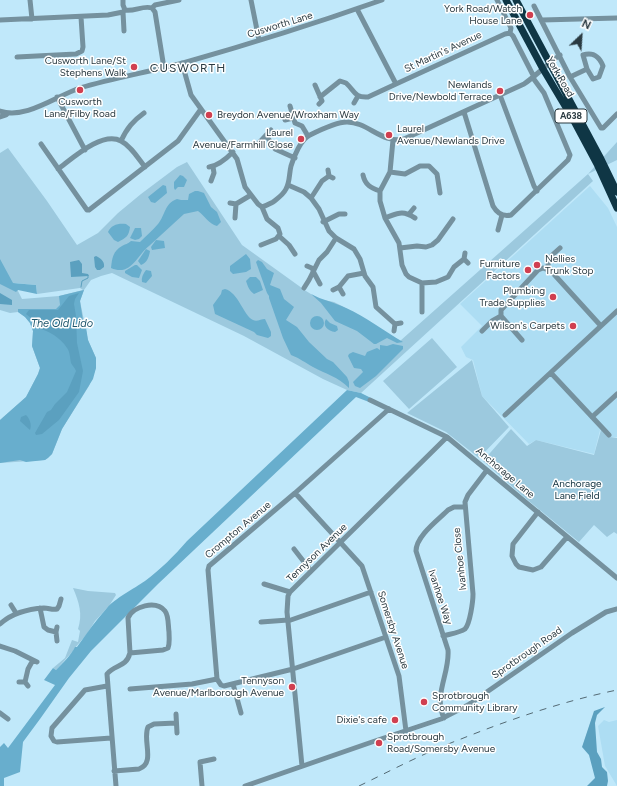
<!DOCTYPE html>
<style>
body{margin:0}
#map{position:relative;width:617px;height:786px;overflow:hidden;background:#c0e8fa;font-family:Figtree,sans-serif}
canvas{display:block}
.north{position:absolute;left:561px;top:16px;width:40px;height:40px;-webkit-text-stroke:3px #fff;paint-order:stroke;rotate:25deg;font-size:11px;font-weight:700;line-height:16px;text-align:center;color:#2a3a41}
.north::after{content:'';display:block;margin:auto;width:14px;height:18px;background:#2a3a41;clip-path:polygon(50% 0,100% 100%,50% 72%,0 100%)}
</style>
<div id="map">
<canvas width="617" height="786"></canvas>
<div class="north">N</div>
</div>
<script>
const context = document.querySelector('canvas').getContext('2d');
context.lineJoin = 'round';
function paint(path, color) { context.fillStyle = color; context.fill(path, 'evenodd'); }
function trace(path, color, width, dash) { context.strokeStyle = color; context.lineWidth = width; context.lineCap = dash ? 'butt' : 'round'; context.setLineDash(dash || []); context.stroke(path); }
function label(font, color, halo, rows, align = 'center') {
  context.font = font + ' Figtree,sans-serif'; context.lineWidth = 3; context.setLineDash([]); context.textBaseline = 'middle'; context.strokeStyle = halo; context.fillStyle = color; for (const [text, x, y, turn = 0] of rows) {
    context.save(); context.translate(x, y); context.rotate((+turn || 0) * Math.PI / 180); context.textAlign = isNaN(turn) ? turn : align; if (halo) context.strokeText(text, 0, 0); context.fillText(text, 0, 0); context.restore();
  }
}
const built = new Path2D(`
 M590 186 608 208 617 227V437H610L600 430 594 454 536 440 529 444 482 396 473 360 466 357 461 347 482 326 460 304Z
 M604 720 609 722 617 720V786L605 766 598 726Z`);
const green = new Path2D(`
 M617 142V160L588 174 593 181 361 393 347 390 323 379 244 336 112 273 101 276 91 280 84 290 80 301 88 340 96 358V368L89 386 62 429 52 454 45 460 0 463V420L26 397 38 374 40 368 32 346 33 331 30 323 25 317 18 312 10 313 0 310V153L8 148 47 201 77 245 98 233 118 213 141 194 177 167 187 162 242 245 306 291 319 299 334 302 348 309 400 341 588 174ZM14 283 36 285 37 294 80 288 83 290 59 296 22 299Z
 M432 338 457 367 409 409 383 381Z
 M472 360 482 396 509 427 479 458 446 432 407 413Z
 M511 429 527 446 536 440 594 455 601 430 610 437 617 438V534L614 532 607 537 594 525 579 542 524 497 483 461Z
 M73 588 88 591 115 593 116 595 109 606 95 621 87 634 74 649 73 651 56 670 53 668 65 658 72 640 78 642 80 631 78 629C83 614 79 602 73 588Z`);
const forest = new Path2D(`
 M180 175 183 176 187 180 184 187H178L175 190 174 188V182Z
 M163 185 166 186 167 193 155 203 151 202 148 197Z
 M195 191H198L204 193 211 207 217 212 221 222 217 226C209 224 205 216 198 211L184 214 149 246C137 255 131 277 111 268 112 258 113 251 122 246 125 244 128 244 131 241L140 242C146 236 153 230 158 224 166 214 164 204 177 199L181 200H188L189 194Z
 M126 224 130 227C129 236 126 238 118 242L114 240 108 232C111 225 118 223 126 224Z
 M135 228H141L142 236 139 239 135 240 130 238Z
 M156 240 164 241 165 248 152 250 151 247Z
 M146 249 150 251C149 257 147 263 141 265L138 261Z
 M246 254 250 259 251 269 246 272 233 274 230 271V266Z
 M0 259 13 283 36 285 37 294 18 290 16 292 0 284Z
 M258 260 262 262 267 269 274 273 270 285 280 289 284 299 294 307 286 320 297 327 309 342 327 359 333 362 347 377 349 382V388C338 377 326 374 313 367 304 362 301 359 291 355L283 338 269 298V296L267 293 256 262Z
 M135 265H137L142 270 139 278 132 277 125 273V271Z
 M146 270 151 271 152 276 146 283 142 282C141 278 143 274 146 270Z
 M250 277H256L260 281 263 290 254 294C249 290 248 287 246 281Z
 M225 289C238 292 244 316 253 320 257 322 261 319 265 319L271 332V336L268 338 257 335 254 332 215 314 213 305 221 294 222 290Z
 M84 290 80 301 83 321 86 327 88 340 96 358V368L93 379 62 429 52 454 48 458 45 460 26 462 20 460 0 463V420L26 397 38 374 40 368 32 346 33 331 30 323 25 317 18 312V309H56L60 305 59 296Z
 M311 294C322 300 334 302 346 308 366 317 384 331 403 342L397 343 387 338 376 344H374L357 331 335 321 321 303Z
 M310 323a7 7 0 1 1 14 0a7 7 0 1 1-14 0Z
 M326 319 330 323 337 326 338 330 335 332C328 331 322 326 326 319Z
 M393 344 403 346V349L376 376 360 388 355 386 353 382 363 372 361 369 354 368 348 356 349 354 353 352 365 356 367 352 377 348 380 350V345L387 346Z
 M347 390 361 393 371 398 369 402 356 397 158 584 91 651 69 678 40 719 23 742 20 772 4 778V786H0V747L4 743 8 748 55 685 44 680 53 668 56 670C63 663 71 655 75 647H77C87 633 96 620 107 608 114 599 135 588 145 581 161 569 174 556 187 541Z`);
const water = new Path2D(`
 M96 256C100 258 105 261 104 267L100 270H97L95 267 94 257Z
 M79 260 82 264V273L88 274 89 276 71 277 70 262Z
 M0 293 12 300V305L0 304Z
 M79 293 75 299 74 304 76 316 77 343 83 371 79 392 59 420 42 434 36 435 35 433 47 412 51 410 55 404 67 392 76 371C75 368 72 365 71 363 70 358 70 352 67 348 60 337 49 331 37 328L31 318 26 314 29 310H58L69 296Z
 M26 415C30 419 32 425 30 430L20 421 21 417Z
 M605 707 597 715 595 723 597 752 601 759 602 767 607 772 608 781 607 786H587L595 778 589 755 582 747 594 711Z`);
const stream = new Path2D(`
 M81 287 82 281 88 278V276`);
const minor = new Path2D(`
 M30 0 32 19
 M123 0V5L125 10
 M251 0 259 40
 M497 0 511 28 510 33 513 36 534 77
 M534 6 570 77 601 128H603L617 114
 M152 8 155 12 164 68
 M357 9 396 84 505 34 510 33
 M123 12 124 31
 M0 20 108 15 123 12 125 10C134 12 143 5 152 8L155 5 179 0
 M542 20 617 18
 M17 57 76 54 82 51 83 47 81 17
 M182 63 191 95 237 159 245 187 258 204 262 207 267 219 278 228 280 234 276 239 261 245
 M570 77 587 69 583 55C593 52 599 56 603 66L599 77 593 79 587 69
 M315 85 322 101 319 104
 M500 95 534 186 537 191
 M57 97 85 150
 M320 97 340 81 346 83C355 91 354 98 368 97L396 84
 M354 103 358 96
 M290 106 295 123 302 126 308 136
 M0 111C25 120 56 96 80 88 113 78 149 72 183 63 250 44 317 23 382 0
 M464 112 493 206C497 213 503 217 511 215L568 160 570 155 544 93 533 78
 M0 117 6 115 8 113
 M285 120 293 118
 M266 135 275 149 295 158
 M393 140 390 172 380 191V201L385 218 399 243 402 265 406 274 409 277 422 283 436 282 448 277 454 267 464 259
 M121 141C127 128 133 121 144 113
 M41 144 87 210H89L178 141 201 109
 M257 145 271 130
 M209 167C218 166 226 159 233 152
 M58 169C73 158 102 131 121 141 131 146 138 158 145 167
 M328 170 329 176 333 178
 M390 172 405 174 420 166H429L437 174 440 193
 M363 175C365 185 371 188 380 191
 M211 181 214 173 213 167
 M288 185 304 192 311 198 319 209 329 231 336 238 354 249 360 259 365 276 373 287 376 307 395 324
 M311 198 322 181 329 176
 M230 203 236 204 235 218
 M236 204 251 195
 M262 207C266 206 269 204 273 202 278 198 283 195 286 189 290 182 289 174 291 166 294 156 301 139 310 135 320 130 336 122 347 122 368 122 382 144 404 139L524 84C537 75 547 64 560 55
 M409 214 414 208
 M385 218C399 213 402 210 415 218
 M323 222 339 214H345
 M498 230 502 215
 M279 236 289 245 295 254
 M400 248 417 246 426 247 432 245 438 240 453 219
 M465 253 464 259 468 263
 M307 266 314 269
 M547 269 550 257 560 248
 M313 271 320 284
 M422 283V312
 M339 287 343 294
 M304 288 309 280 319 260 327 252 336 238
 M333 290 339 287 348 276 364 273
 M394 331 395 324 401 323
 M482 331 492 321 501 316
 M522 340 501 316V310L538 270 543 268 551 271 601 326
 M551 373 609 435
 M370 400 447 437 617 578
 M505 415 617 311
 M592 417 617 394
 M295 493 362 566 399 676 406 731
 M538 512 513 544 512 556 516 564 519 567 533 570 541 567 567 537
 M294 549 311 571
 M264 584 290 592
 M11 605 16 613
 M40 608 44 627 48 630 56 632
 M288 621 371 592
 M261 622 288 620
 M0 624C12 613 27 609 44 608 49 608 52 610 57 609L59 606 61 599
 M443 636C449 634 459 633 465 629 470 624 473 601 473 594L465 502 468 495 487 470
 M386 637 293 669 224 686 221 685 217 679 208 570 209 566 295 493 389 409
 M57 641 56 632 57 627
 M0 646 15 651 37 662
 M19 682H25L28 686
 M25 682 28 669 33 660
 M233 684 241 713
 M107 686 85 690 52 728 51 736 54 741 57 742 111 738
 M130 689 192 684 217 679
 M0 713 8 719
 M176 714 177 733
 M444 718C433 695 450 673 448 650L416 551C416 536 438 520 448 510L454 507H464
 M302 766 287 612 288 596 290 592 447 437
 M114 771 139 769C156 763 142 740 148 727L154 724 176 723
 M116 786 107 674C115 664 126 668 130 653L128 618C133 606 156 600 165 611 169 616 168 626 169 632 169 638 170 643 168 648L163 650 130 653
 M202 786 200 762 214 759
 M245 786 372 742 441 719 468 705 572 633 606 612 617 609`);
const highway = new Path2D(`
 M506 0 543 69 574 121 597 164 617 208
 M516 0 601 159 617 192`);
const rail = new Path2D(`
 M359 786C392 770 426 752 461 739 511 719 564 701 617 690`);
const markers = [
 [530,15,4,"#d03f50"],
 [134,67,4,"#d03f50"],
 [80,90,4,"#d03f50"],
 [500,91,4,"#d03f50"],
 [209,115,4,"#d03f50"],
 [389,135,4,"#d03f50"],
 [301,139,4,"#d03f50"],
 [537,265,4,"#d03f50"],
 [528,270,4,"#d03f50"],
 [553,297,4,"#d03f50"],
 [573,326,4,"#d03f50"],
 [292,687,4,"#d03f50"],
 [424,702,4,"#d03f50"],
 [395,720,4,"#d03f50"],
 [379,743,4,"#d03f50"]
];
const shields = [
 [571,116,32]
];
const shieldNames = [
 ["A638",571,116]
];
const poiNames = [
 ["York Road/Watch",522,9],
 ["House Lane",522,21],
 ["Cusworth Lane/St",126,61],
 ["Stephens Walk",126,73],
 ["Newlands",492,85],
 ["Drive/Newbold Terrace",492,97],
 ["Cusworth",80,102,"center"],
 ["Lane/Filby Road",80,114,"center"],
 ["Breydon Avenue/Wroxham Way",217,115,"left"],
 ["Laurel",397,129,"left"],
 ["Avenue/Newlands Drive",397,141,"left"],
 ["Laurel",293,133],
 ["Avenue/Farmhill Close",293,145],
 ["Nellies",545,259,"left"],
 ["Trunk Stop",545,271,"left"],
 ["Furniture",520,264],
 ["Factors",520,276],
 ["Plumbing",545,291],
 ["Trade Supplies",545,303],
 ["Wilson's Carpets",565,326],
 ["Tennyson",284,681],
 ["Avenue/Marlborough Avenue",284,693],
 ["Sprotbrough",432,696,"left"],
 ["Community Library",432,708,"left"],
 ["Dixie's cafe",387,720],
 ["Sprotbrough",387,737,"left"],
 ["Road/Somersby Avenue",387,749,"left"]
];
const streetNames = [
 ["Cusworth Lane",280,25,-17],
 ["St Martin's Avenue",443,52,-25],
 ["York Road",560,77,60],
 ["Anchorage Lane",505,473,40],
 ["Crompton Avenue",238,530,-40],
 ["Tennyson Avenue",317,553,-44],
 ["Ivanhoe Close",460,559,-96],
 ["Ivanhoe Way",440,597,72],
 ["Somersby Avenue",393,630,72],
 ["Sprotbrough Road",527,653,-35]
];
const parkNames = [
 ["Anchorage",577,484],
 ["Lane Field",577,496]
];
const waterNames = [
 ["The Old Lido",62,324]
];
const quarterNames = [
 ["CUSWORTH",188,68]
];
paint(built, '#adddf3');
paint(green, '#9cc9de');
paint(forest, '#68aecd');
paint(water, '#5ba0bf');
trace(stream, '#5ba0bf', 1);
trace(minor, '#75919e', 5);
trace(highway, '#0f3645', 7);
trace(rail, '#536973', 1, [7, 7]);
for (const [x, y, r, color] of markers) { const dot = new Path2D(); dot.arc(x, y, r, 0, 2 * Math.PI); context.fillStyle = color; context.fill(dot); trace(dot, '#fff', 1.5); }
for (const [x, y, w] of shields) { const box = new Path2D(); box.roundRect(x - w / 2, y - 7, w, 14, 3); context.fillStyle = '#fff'; context.fill(box); trace(box, '#2a3a41', 1); }
label('bold 9px', '#2a3a41', null, shieldNames);
label('10px', '#2a3a41', '#fff', poiNames, 'right');
label('10px', '#2a3a41', '#fff', streetNames);
label('10px', '#0f303e', '#fff', parkNames);
label('italic 11px', '#1e566c', '#fff', waterNames);
context.letterSpacing = '1px';
label('12px', '#2a3a41', '#fff', quarterNames);
context.letterSpacing = '0px';
</script>
